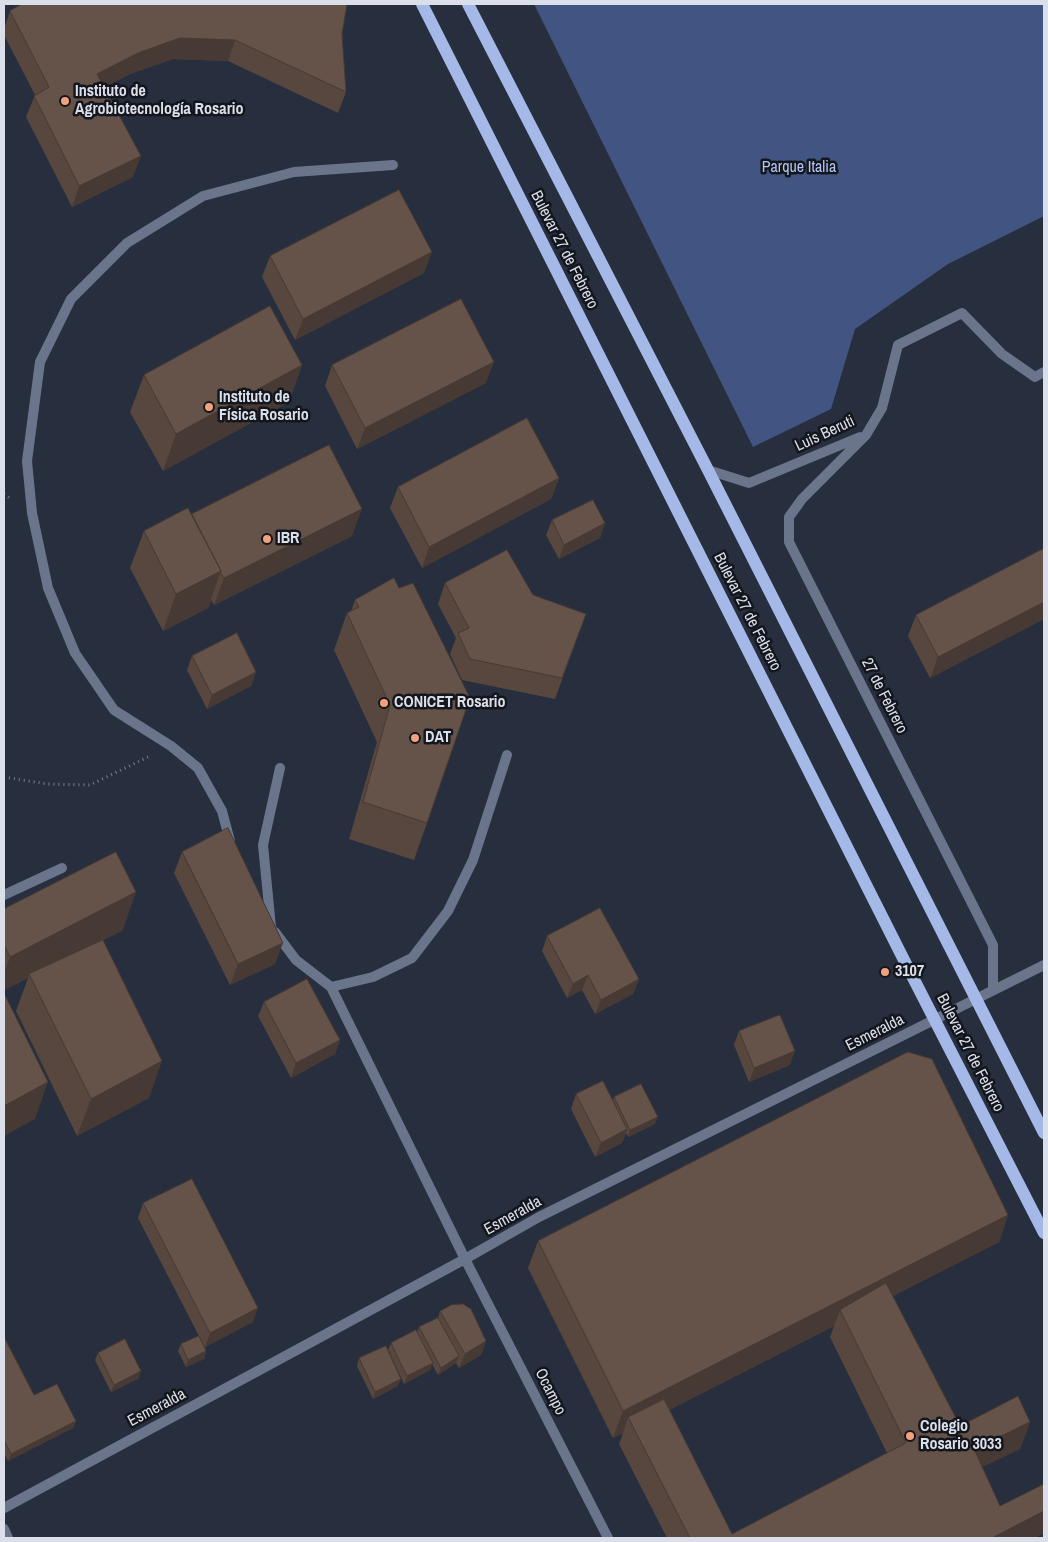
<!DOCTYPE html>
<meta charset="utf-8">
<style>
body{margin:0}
#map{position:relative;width:1048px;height:1542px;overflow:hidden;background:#272e3d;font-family:"Archivo Narrow",sans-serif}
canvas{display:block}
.frame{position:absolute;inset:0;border:5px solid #dbdfe9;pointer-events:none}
</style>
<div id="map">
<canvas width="1048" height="1542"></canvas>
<div class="frame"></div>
</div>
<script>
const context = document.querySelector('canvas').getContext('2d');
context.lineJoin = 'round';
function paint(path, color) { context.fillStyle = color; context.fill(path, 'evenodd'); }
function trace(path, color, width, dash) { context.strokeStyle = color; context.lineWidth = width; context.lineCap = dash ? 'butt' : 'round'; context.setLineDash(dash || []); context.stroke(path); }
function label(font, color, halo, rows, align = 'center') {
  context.font = font + ' "Archivo Narrow",sans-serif'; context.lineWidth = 5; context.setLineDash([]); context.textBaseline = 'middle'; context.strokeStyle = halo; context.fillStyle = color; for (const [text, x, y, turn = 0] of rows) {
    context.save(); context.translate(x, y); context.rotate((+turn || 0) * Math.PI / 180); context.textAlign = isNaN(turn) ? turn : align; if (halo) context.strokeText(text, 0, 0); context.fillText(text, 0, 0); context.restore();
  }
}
const green = new Path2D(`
 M534 4H1044V216L948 264 855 329 831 409 753 447Z`);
const path = new Path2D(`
 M4 494 11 499
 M4 777 47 784 90 785 150 756`);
const lane = new Path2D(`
 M230 841 222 811 198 768 171 746 114 710 75 653 48 588 32 513 27 461 40 362 71 299 127 243 203 196 294 172 393 165
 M4 895 62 868
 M271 927 263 845 280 768
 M275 932 296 960 331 987 465 1259
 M331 987 373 977 412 958 448 911 473 860 507 755`);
const street = new Path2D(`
 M708 470 749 483 860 437
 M993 990V945L789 542V517L802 499 866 435 882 408 898 345 962 313 1002 354 1035 377 1044 372
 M465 1259 608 1538
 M4 1508 465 1259 539 1217 1044 965
 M4 1529 8 1538`);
const primary = new Path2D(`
 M422 4 905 962 1044 1233
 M468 4 708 470 1044 1133`);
const wall = new Path2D(`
 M10 11 342 34 346 92 338 113 228 61 173 59 130 74 104 87 133 177 72 207 26 117 35 95 4 35V29Z
 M270 256 424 273 295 340 262 277Z
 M302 365 289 402 163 471 130 412 144 375Z
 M332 365 486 383 357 449 325 386Z
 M559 478 551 499 422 568 390 508 398 487Z
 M192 514 352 536 214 605 211 600 208 608 163 631 130 568 144 531Z
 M552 520 605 523 600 538 559 559 546 535Z
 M1044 551V619L930 678 908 636 916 615Z
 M394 578 427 823 414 860 349 839 377 742 334 650 347 613 351 611 355 600Z
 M445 583 533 595 586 614 555 699 462 680 450 654 456 638 438 604Z
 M192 656 256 672 251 686 207 709 187 670Z
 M182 852 275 964 230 985 174 873Z
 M4 909 123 930 101 941 149 1098 77 1136 16 1011 28 978 4 990Z
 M547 936 639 979 633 994 595 1014 582 990 567 998 542 951Z
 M264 1002 340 1040 335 1054 291 1078 258 1016Z
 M739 1031 790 1065 749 1082 734 1045Z
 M576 1094 613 1100 614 1097 655 1124 628 1137 626 1133 622 1143 595 1157 571 1109Z
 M143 1203 253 1322 205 1347 206 1351 204 1359 186 1367 178 1351 181 1344 199 1336 138 1218Z
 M1008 1215 999 1242 893 1296 960 1426 1030 1422 1020 1449 982 1467 1000 1506 1044 1484V1533L1035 1538H667L619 1444 623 1433 613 1438 528 1268 538 1241ZM834 1326 830 1337 887 1453 732 1534 669 1410Z
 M440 1311 486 1341 481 1355 459 1368 456 1363 438 1375 432 1364 430 1370 404 1384 388 1350 391 1343 417 1332 419 1327 438 1318Z
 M4 1337 34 1395 76 1421 73 1428 8 1461 4 1453Z
 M98 1353 141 1371 138 1379 111 1392 95 1360Z
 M359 1358 398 1386 373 1399 357 1366Z`);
const shadedWall = new Path2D(`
 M180 38 235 40 228 61 173 59 130 74 90 95 97 74 138 53Z
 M141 156 133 177 72 207 79 186Z
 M432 252 424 273 295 340 303 319Z
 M494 362 486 383 357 449 365 428Z
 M302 365 289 402 163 471 176 434Z
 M559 478 551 499 422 568 429 547Z
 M362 509 352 536 214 605 224 578Z
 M605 523 600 538 559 559 564 545Z
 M221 571 208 608 163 631 176 594Z
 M1044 602V619L930 678 938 657Z
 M256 672 251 686 207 709 212 695Z
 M136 892 123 930 31 976 29 974 28 978 4 990V973L10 957Z
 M283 943 275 964 230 985 238 964Z
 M588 975 582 990 567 998 573 984Z
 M639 979 633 994 595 1014 601 1000Z
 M340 1040 335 1054 291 1078 296 1063Z
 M795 1051 790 1065 749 1082 754 1068Z
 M162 1061 149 1098 77 1136 91 1099Z
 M48 1082 35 1119 4 1136V1106Z
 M658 1117 655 1124 628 1137 630 1130Z
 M627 1129 622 1143 595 1157 601 1143Z
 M1008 1215 999 1242 845 1320 840 1310 834 1326 634 1428 628 1417 623 1433 613 1438 623 1411Z
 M258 1308 253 1322 205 1347 210 1333Z
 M486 1341 481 1355 459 1368 465 1354Z
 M206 1351 204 1359 186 1367 188 1360Z
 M459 1356 456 1363 438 1375 441 1368Z
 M433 1363 430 1370 404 1384 407 1376Z
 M141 1371 138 1379 111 1392 114 1385Z
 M401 1379 398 1386 373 1399 375 1392Z
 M76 1421 73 1428 8 1461 11 1454Z
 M1030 1422 1020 1449 964 1476 974 1449Z
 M1044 1511V1533L1035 1538H992Z`);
const building = new Path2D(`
 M22 4H347L342 34 346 92 235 40 180 38 138 53 97 74 141 156 79 186 34 96 49 87 10 11Z
 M399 190 432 252 303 319 270 256Z
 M461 299 494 362 365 428 332 365Z
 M270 306 302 365 176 434 144 375Z
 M527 418 559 478 429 547 398 487Z
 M329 445 362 509 224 578 221 573V571L192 514Z
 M593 500 605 523 564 545 552 520Z
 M188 508 221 571 176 594 144 531Z
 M1043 549 1044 551V602L938 657 916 615Z
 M507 550 533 595 586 614 562 678 470 659 458 633 469 628 445 583Z
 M394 578 399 588 413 583 470 698 427 823 363 802 390 705 347 613 359 607 355 600Z
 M237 633 256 672 212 695 192 656Z
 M228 828 283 943 238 964 182 852Z
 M116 852 136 892 10 957 4 945V909Z
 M600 908 639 979 601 1000 588 975 573 984 547 936Z
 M103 940 162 1061 91 1099 29 974Z
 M307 979 340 1040 296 1063 264 1002Z
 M4 993 48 1082 4 1106Z
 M780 1015 795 1051 754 1068 739 1031Z
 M908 1052 932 1059 1008 1215 623 1411 538 1241Z
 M603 1081 627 1129 601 1143 576 1094Z
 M641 1084 658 1117 630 1130 614 1097Z
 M192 1179 258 1308 210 1333 143 1203Z
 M886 1283 960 1426 1018 1396 1030 1422 974 1449 1000 1506 1044 1484V1511L992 1538H690L628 1417 664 1399 732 1534 906 1443 840 1310Z
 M463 1304 471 1309 486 1341 465 1354 440 1311 451 1305Z
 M438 1318 459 1356 441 1368 419 1327Z
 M416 1330 433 1363 407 1376 391 1343Z
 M199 1336 206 1351 188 1360 181 1344Z
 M4 1337 34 1395 57 1384 76 1421 11 1454 4 1440Z
 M125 1339 141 1371 114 1385 98 1353Z
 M386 1346 401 1379 375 1392 359 1358Z`);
const markers = [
 [65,101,5,"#f1a17b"],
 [209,407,5,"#f1a17b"],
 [267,539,5,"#f1a17b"],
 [384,703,5,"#f1a17b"],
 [415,738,5,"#f1a17b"],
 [885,972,5,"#f1a17b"],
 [910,1436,5,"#f1a17b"]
];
const poiNames = [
 ["Instituto de",75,92],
 ["Agrobiotecnología Rosario",75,110],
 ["Instituto de",219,398],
 ["Física Rosario",219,416],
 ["IBR",277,539],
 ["CONICET Rosario",394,703],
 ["DAT",425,738],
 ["3107",895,972],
 ["Colegio",920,1427],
 ["Rosario 3033",920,1445]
];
const parkNames = [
 ["Parque Italia",799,168]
];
const streetNames = [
 ["Bulevar 27 de Febrero",564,250,63],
 ["Luis Beruti",825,434,-25],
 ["Bulevar 27 de Febrero",747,612,63],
 ["27 de Febrero",884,696,63],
 ["Esmeralda",875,1033,-27],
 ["Bulevar 27 de Febrero",970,1053,63],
 ["Esmeralda",513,1216,-29],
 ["Ocampo",550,1392,63],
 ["Esmeralda",157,1408,-28]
];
paint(green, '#425481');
trace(path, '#797f8b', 3, [1, 4]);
trace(lane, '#6a748a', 10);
trace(street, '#6a748a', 10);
trace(primary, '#a5b9e8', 12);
paint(wall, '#57473f');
paint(shadedWall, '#473933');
paint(building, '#655249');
trace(building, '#473933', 1);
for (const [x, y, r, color] of markers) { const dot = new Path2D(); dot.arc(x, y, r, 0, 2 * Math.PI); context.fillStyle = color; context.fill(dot); trace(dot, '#13161d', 2); }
label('bold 16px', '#dbdfe9', '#13161d', poiNames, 'left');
label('16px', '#b2c5f3', '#13161d', parkNames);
label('16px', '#dbdfe9', '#13161d', streetNames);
</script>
